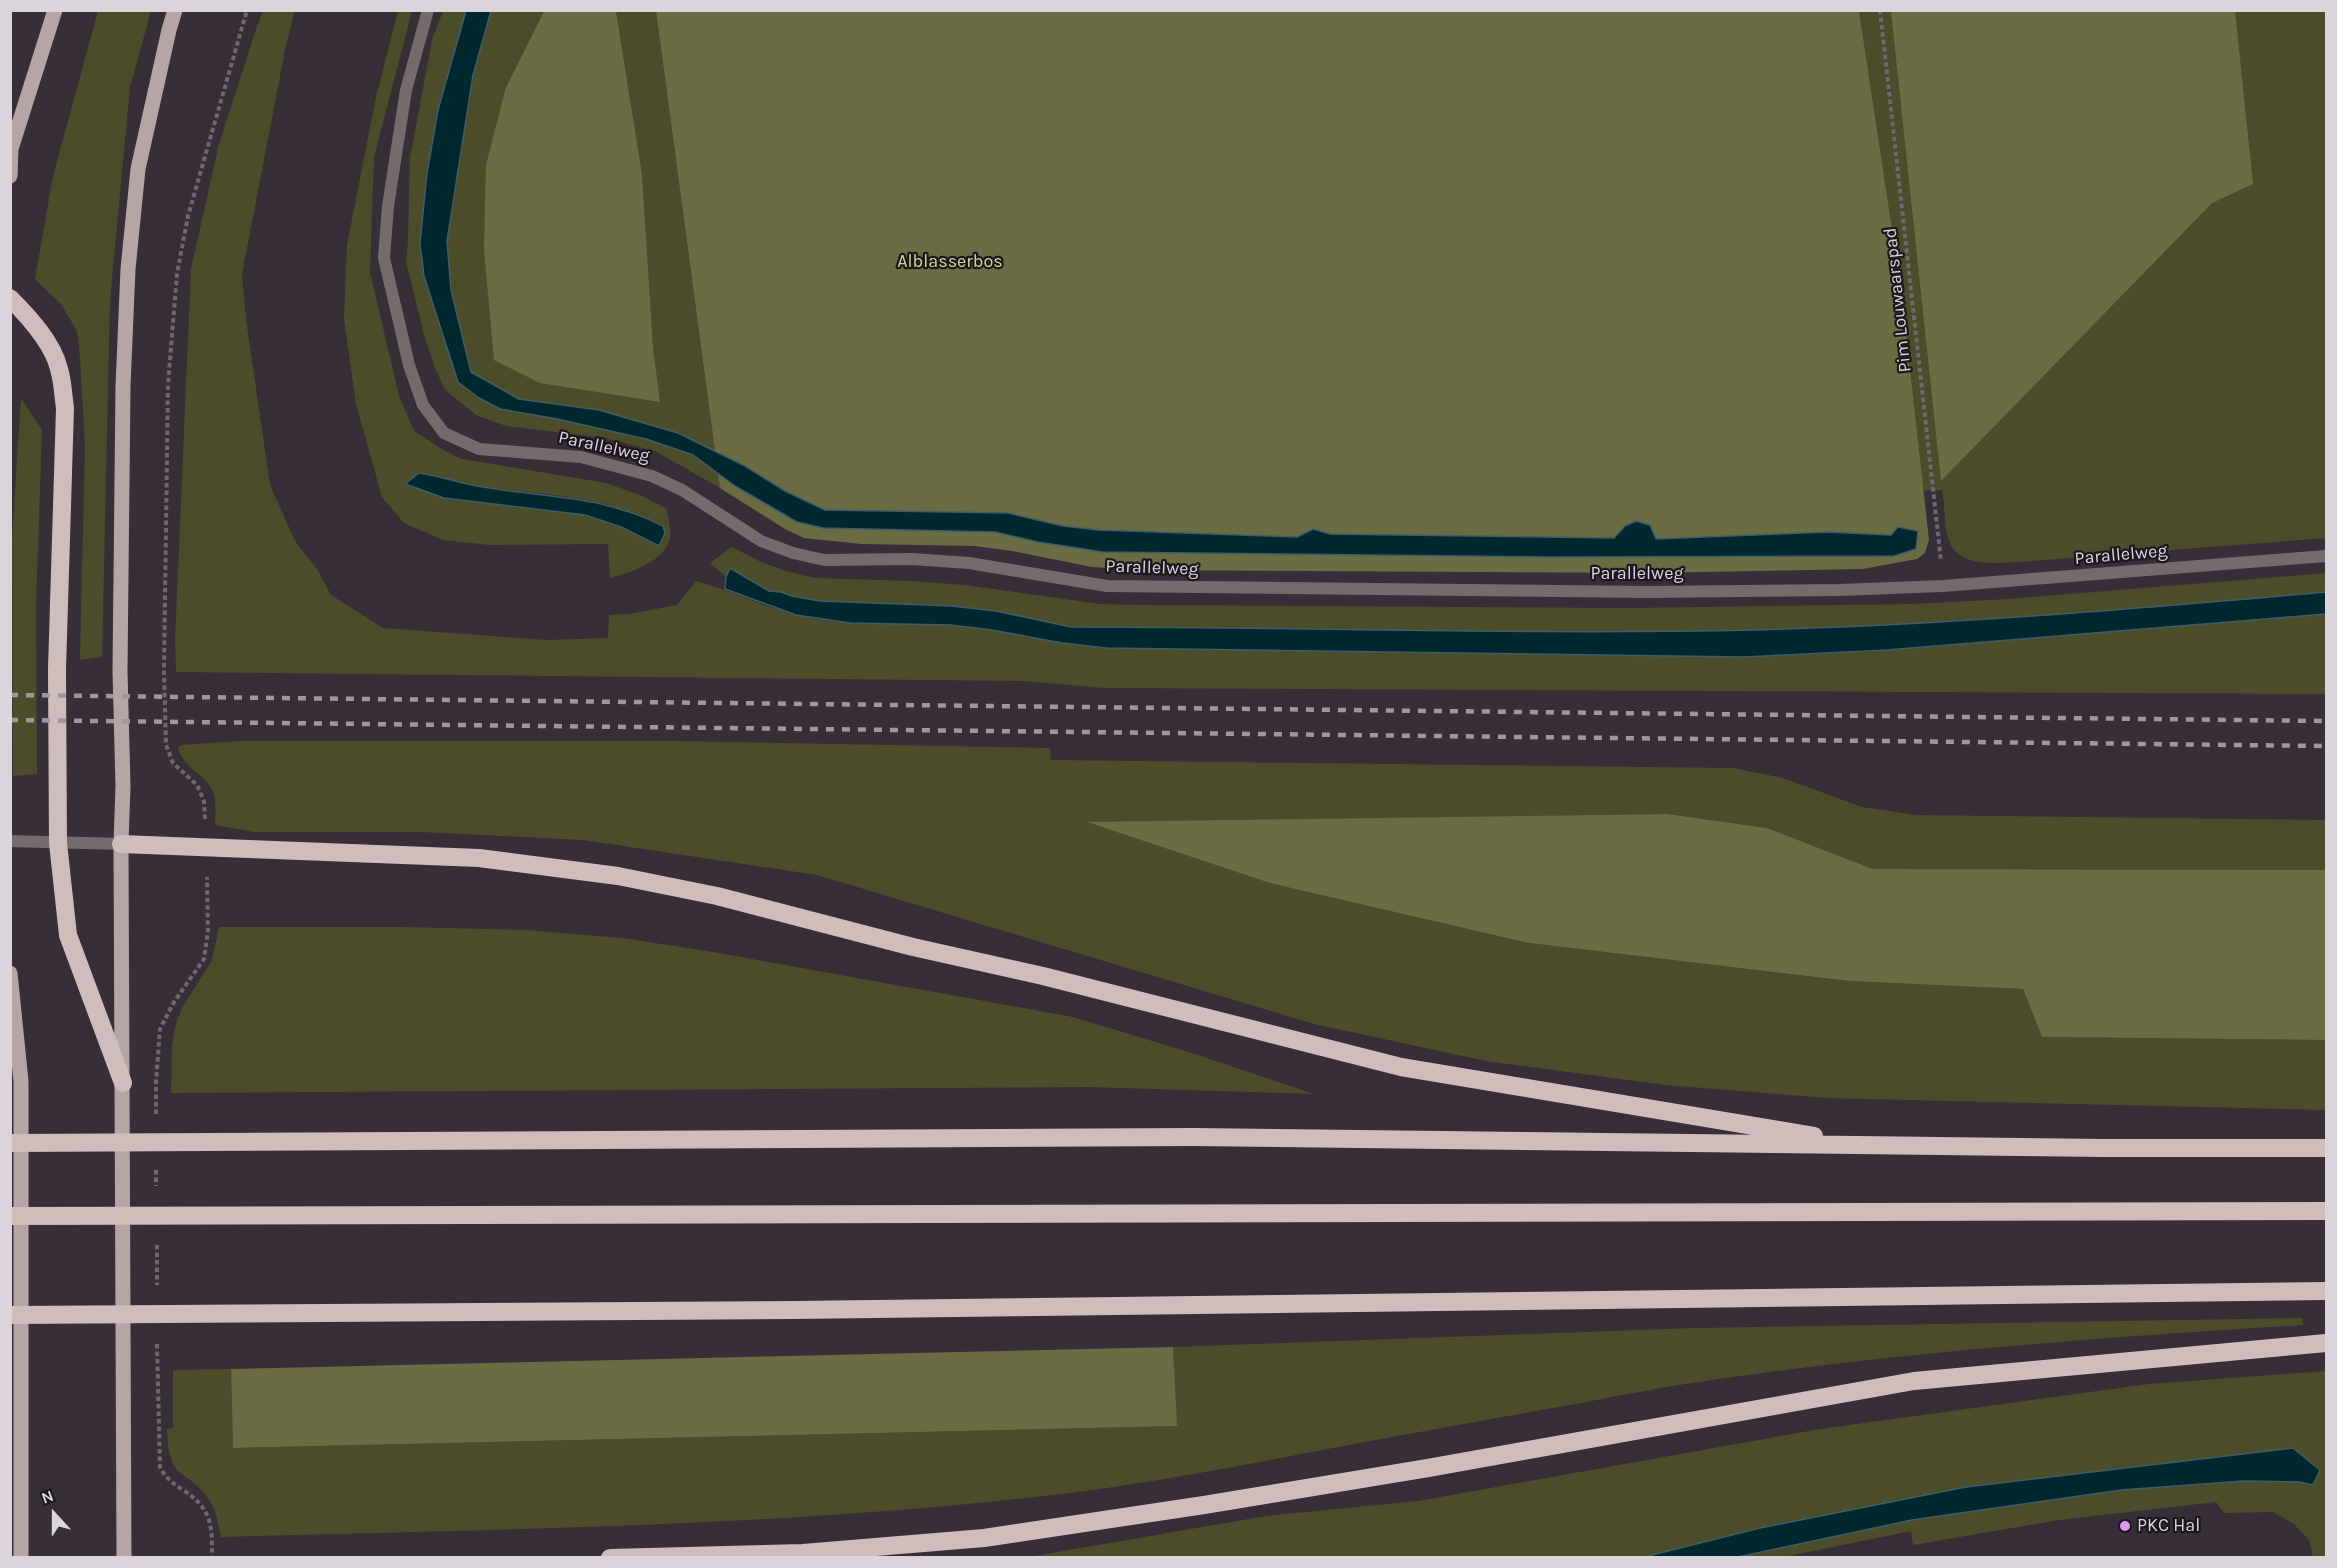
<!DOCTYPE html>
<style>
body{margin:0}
#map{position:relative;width:2337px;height:1568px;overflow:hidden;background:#372e37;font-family:Karla,sans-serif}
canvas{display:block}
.frame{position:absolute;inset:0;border:12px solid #dbd5db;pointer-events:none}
.north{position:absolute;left:24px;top:1484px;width:60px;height:60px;-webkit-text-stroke:4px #1c171c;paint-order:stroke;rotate:339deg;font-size:16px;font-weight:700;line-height:24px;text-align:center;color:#dbd5db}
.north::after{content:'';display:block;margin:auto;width:21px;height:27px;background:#dbd5db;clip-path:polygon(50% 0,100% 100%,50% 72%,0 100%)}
</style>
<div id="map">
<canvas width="2337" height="1568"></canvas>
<div class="frame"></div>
<div class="north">N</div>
</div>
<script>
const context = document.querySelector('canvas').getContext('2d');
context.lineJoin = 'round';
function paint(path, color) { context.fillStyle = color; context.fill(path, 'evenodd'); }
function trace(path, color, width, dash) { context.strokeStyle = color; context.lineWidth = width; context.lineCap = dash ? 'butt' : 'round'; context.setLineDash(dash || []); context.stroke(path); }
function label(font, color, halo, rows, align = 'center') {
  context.font = font + ' Karla,sans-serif'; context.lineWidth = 4.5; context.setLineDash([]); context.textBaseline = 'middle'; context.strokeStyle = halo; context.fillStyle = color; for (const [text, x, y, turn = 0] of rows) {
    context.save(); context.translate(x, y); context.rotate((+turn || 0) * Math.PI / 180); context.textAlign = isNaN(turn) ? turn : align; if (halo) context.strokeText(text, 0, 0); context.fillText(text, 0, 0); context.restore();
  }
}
const green = new Path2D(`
 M295 10 286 45 242 274 246 319 270 485 295 541 317 569 331 595 383 628 546 640 608 638 609 615 629 614 677 605 696 581C729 590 762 606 796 615 847 628 900 621 951 625 1003 629 1054 642 1106 648L1626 655 1887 650 2326 614V694L1104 688 1022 681 176 672 175 641 191 269 219 144 257 26 263 11Z
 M98 11H151L130 87 110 300 102 657 80 660 85 444 80 358 77 331 61 304 35 279 53 176Z
 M398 11H412L374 157 370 272 399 396 414 431 445 451 462 459 606 483 640 495 667 509C668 518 671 529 670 538 666 561 630 573 610 578L608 544 490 545 443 540 404 523 382 497 356 404 344 319 347 245 376 97ZM420 473 482 487 564 496 607 504 665 533 658 546 621 527 585 515 444 498 406 484Z
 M443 11H466L438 110 427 173 420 243 424 276 458 382 500 409 557 419 646 439 693 455 718 474 720 488 655 451 605 438 506 426 476 415 445 390 435 368 424 335 406 261 408 240 410 158 432 40Z
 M491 11H544L506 87 660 402 653 346 642 174 616 11H656L715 451 678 433 599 410 519 399 471 372 451 290 447 241 473 75Z
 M659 11H2326V538L2019 562C1994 563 1957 568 1948 538 1944 523 1945 505 1942 490L832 517Z
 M21 398 42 430 36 605 37 774 13 776 12 538Z
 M732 547 761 562 786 571 815 578 912 581 965 585 1100 604 1143 605 1629 608 1912 604 2009 599 2326 573V593C2136 610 1945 625 1753 630 1526 635 1298 628 1071 627L996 611 952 606 820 601 792 596 781 592 769 591 730 568 726 577 710 563Z
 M242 741H674L1050 748 1051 760 1733 768 1783 778 1862 807 1916 815 2326 820V870L1873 869 1767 828 1668 814 1089 823 1529 943 1849 981 2023 989 2042 1037 2326 1040V1110L1826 1098 1666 1085 1486 1061 1314 1024 817 875 583 840 421 832H254L215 825C215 815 217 802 213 792 206 774 183 768 178 748L180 745Z
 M219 927H405L527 930 622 938 713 952 1073 1017 1195 1054 1314 1094 1089 1087 171 1093 172 1046 175 1027 182 1008 212 960Z
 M2303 1318V1325C2104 1337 1903 1352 1705 1381 1664 1387 1622 1395 1581 1403 1495 1418 1408 1434 1322 1450 1236 1467 1149 1483 1062 1494 783 1527 502 1529 221 1537 218 1525 217 1512 210 1501 186 1465 169 1486 167 1429L173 1428V1370L231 1369 233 1448 1176 1426 1173 1347 1694 1328Z
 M2326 1371V1557H2313L2309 1540 2294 1524 2273 1512 2224 1513 2216 1502 2059 1520 1913 1545 1911 1531 1784 1557H1738L1912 1520 2121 1490 2244 1481 2300 1482 2313 1485 2292 1448 1966 1487 1760 1528 1644 1557 1023 1558 1266 1516 1418 1501 1820 1429 2149 1384Z`);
const forest = new Path2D(`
 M544 11H616L642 174 653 346 660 402 540 383 494 360 484 249 486 165 506 87Z
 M656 11H1859L1901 290 1929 540 1925 553 1917 559 1863 569 1648 573 1138 570 1092 567 1012 551 975 546 861 544 804 538 785 529 720 488 718 474 797 522 823 528 995 532 1038 542 1103 552 1551 557 1894 556 1891 535 1827 532 1656 539 1625 526 1614 538 1330 534 1313 529 1298 537 1098 530 947 512 825 510 785 491 745 466 715 451Z
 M1891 11H2235L2253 184 2212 203 1941 481Z
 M1668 814 1767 828 1873 869 2326 870V1040L2042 1037 2023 989 1849 981 1529 943 1270 883 1087 822Z
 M1173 1347 1177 1426 233 1448 231 1369Z`);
const water = new Path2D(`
 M466 11H491L473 75 447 241 451 290 471 372 519 399 599 410 678 433 745 466 785 491 825 510 1008 513 1063 526 1098 530 1297 537 1313 529 1330 534 1614 538 1625 526 1636 521 1650 525 1656 539 1827 532 1891 535 1898 527 1918 531 1916 549 1894 556 1551 557 1103 552 1038 542 995 532 823 528 797 522 735 486 693 455 646 439 557 419 500 409 479 398 458 382 424 276 420 243 427 173 438 110Z
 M419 473C441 476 461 484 483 487 548 498 602 495 663 526L665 533 659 546 621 527 585 515 444 498 405 484Z
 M730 568 769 591 781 592 792 596 820 601 952 606 996 611 1071 627C1298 627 1526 635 1753 630 1945 625 2135 609 2326 592V614L1887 650 1744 657 1106 648 1062 643 992 630 950 625 850 623 796 615 725 589 726 577Z
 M2293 1448 2320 1470 2313 1485 2300 1482 2244 1481 2121 1490 1912 1520 1738 1557H1644L1760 1528 1966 1487Z`);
const path = new Path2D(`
 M1880 10 1941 561
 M205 819 204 801 197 785 173 763 166 745 164 671 168 384 177 274 188 216 247 10
 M156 1114V1083L160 1029 174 1002 204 959 208 931 207 877
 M156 1170V1186
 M157 1245V1285
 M157 1344 160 1467C166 1478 172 1483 183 1490 212 1509 212 1524 212 1558`);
const service = new Path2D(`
 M10 841 121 844`);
const tertiary = new Path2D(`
 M428 10 406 90 388 206 384 258 409 365 423 405 444 433 479 449 581 457 652 476 682 490 761 541 793 553 824 560 912 559 969 563 1107 586 1648 592 1839 590 1943 586 2326 556`);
const primary = new Path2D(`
 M10 176 11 149 55 10
 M10 973 21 1081V1558
 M124 1558 121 844 123 786 120 671 123 386 128 269 138 169 169 30 175 10`);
const motorway = new Path2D(`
 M10 298C29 317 53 343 59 369 63 382 63 395 65 408L57 669 58 843 68 935 123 1083
 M121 844 479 858 618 876 717 896 913 947 1043 976 1401 1067 1814 1136
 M10 1143 1193 1137 2104 1148H2326
 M10 1216 2326 1211
 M10 1315 794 1310 2326 1291
 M610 1558 803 1553 984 1538 1204 1505 1428 1468 1914 1381 2326 1343`);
const rail = new Path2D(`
 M10 695 2326 721
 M10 720 2326 746`);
const markers = [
 [2125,1526,6,"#df98f2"]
];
const parkNames = [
 ["Alblasserbos",950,262]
];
const streetNames = [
 ["Pim Louwaarspad",1898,300,-96],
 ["Parallelweg",604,447,12],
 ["Parallelweg",2121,555,-5],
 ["Parallelweg",1152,568,2],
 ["Parallelweg",1637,574]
];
const poiNames = [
 ["PKC Hal",2137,1526]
];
paint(green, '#4b4d2a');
paint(forest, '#6a6d44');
paint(water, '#002830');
trace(water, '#425c63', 1.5);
trace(path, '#6f676f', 4, [4.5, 3]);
trace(service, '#746c6c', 12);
trace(tertiary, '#746c6c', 12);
trace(primary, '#b5a6a5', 15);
trace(motorway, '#cfbdbc', 18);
trace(rail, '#9e979e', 4.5, [8, 8]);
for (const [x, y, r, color] of markers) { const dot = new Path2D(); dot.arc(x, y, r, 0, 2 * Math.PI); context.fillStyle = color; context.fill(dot); trace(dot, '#1c171c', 2); }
label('18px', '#d4d894', '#1c171c', parkNames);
label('18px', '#dbd5db', '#1c171c', streetNames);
label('18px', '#dbd5db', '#1c171c', poiNames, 'left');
</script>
